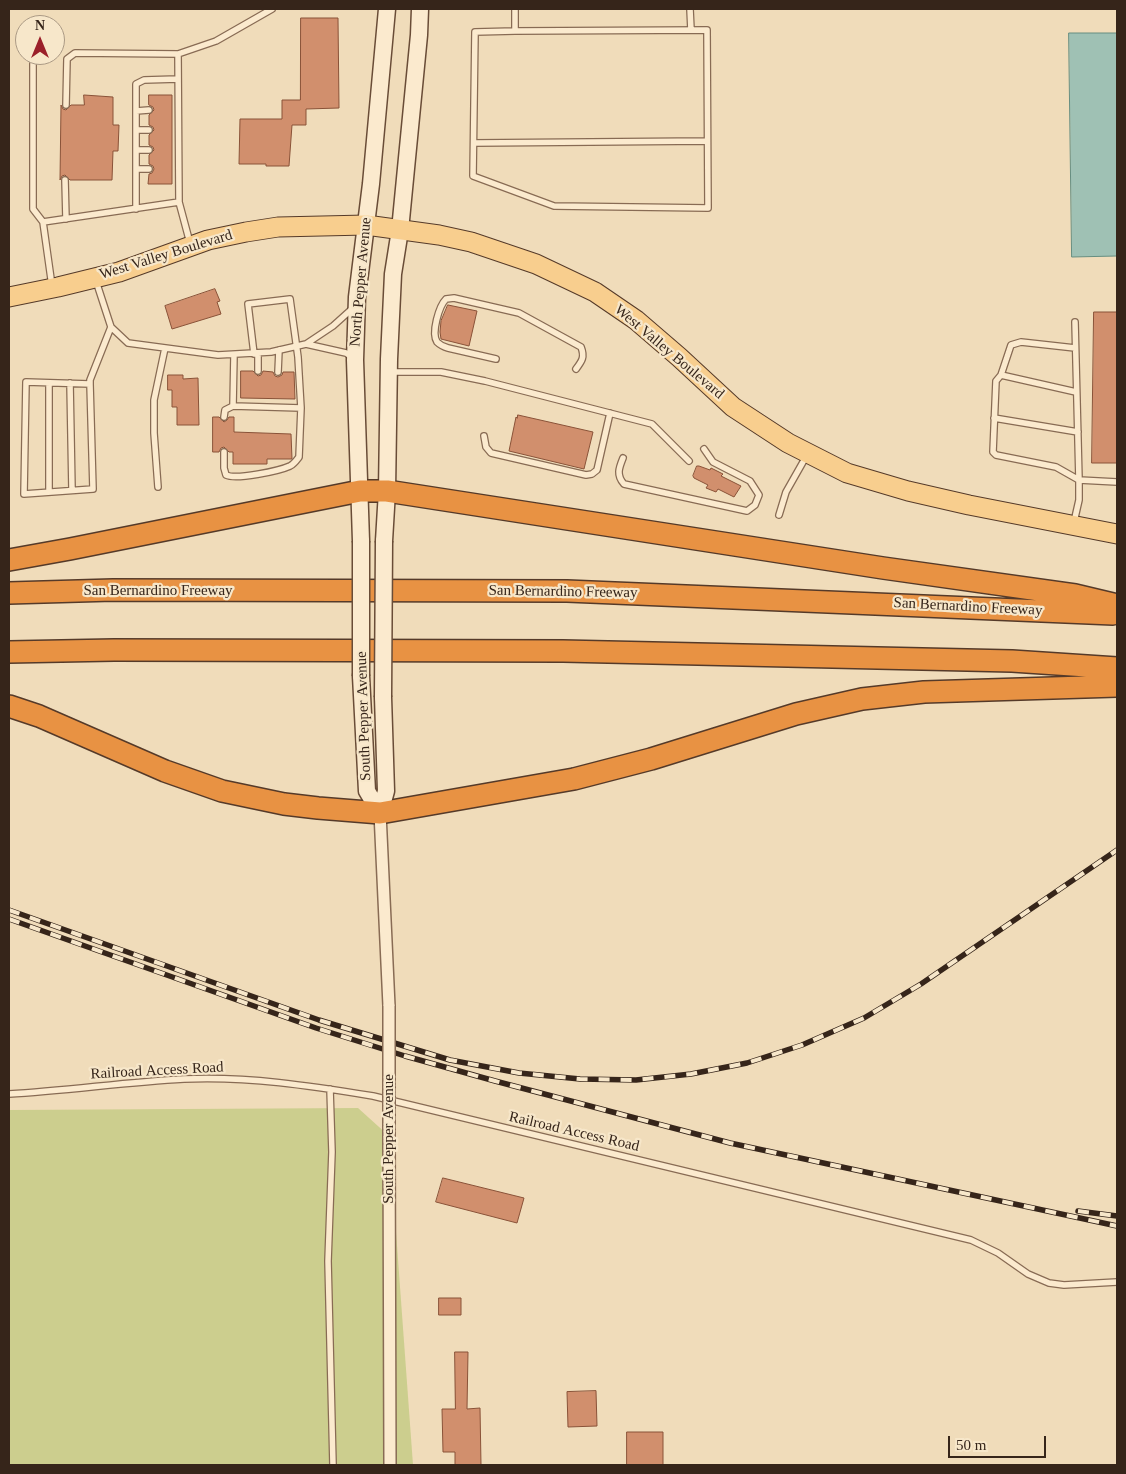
<!DOCTYPE html>
<style>
body{margin:0}
#map{position:relative;width:1126px;height:1474px;overflow:hidden;background:#f0dcba;font-family:Georgia,serif}
canvas{display:block}
.frame{position:absolute;inset:0;border:10px solid #36251a;pointer-events:none}
.north{position:absolute;left:15px;top:15px;width:50px;height:50px;box-sizing:border-box;background:#f7e7ca;border:1px solid #aa9984;border-radius:50%;rotate:0deg;font-size:14px;font-weight:700;line-height:20px;text-align:center;color:#36251a}
.north::after{content:'';display:block;margin:auto;width:18px;height:22px;background:#9b202a;clip-path:polygon(50% 0,100% 100%,50% 72%,0 100%)}
.scale{position:absolute;left:948px;top:1436px;width:98px;height:22px;box-sizing:border-box;border:2px solid #36251a;border-top:0;padding-left:6px;font-size:15px;line-height:18px;white-space:nowrap;color:#36251a;-webkit-text-stroke:4px #f7e7ca;paint-order:stroke}
</style>
<div id="map">
<canvas width="1126" height="1474"></canvas>
<div class="frame"></div>
<div class="north">N</div>
<div class="scale">50 m</div>
</div>
<script>
const context = document.querySelector('canvas').getContext('2d');
context.lineJoin = 'round';
function paint(path, color) { context.fillStyle = color; context.fill(path, 'evenodd'); }
function trace(path, color, width, dash) { context.strokeStyle = color; context.lineWidth = width; context.lineCap = dash ? 'butt' : 'round'; context.setLineDash(dash || []); context.stroke(path); }
function label(font, color, halo, rows, align = 'center') {
  context.font = font + ' Georgia,serif'; context.lineWidth = 4.5; context.setLineDash([]); context.textBaseline = 'middle'; context.strokeStyle = halo; context.fillStyle = color; for (const [text, x, y, turn = 0] of rows) {
    context.save(); context.translate(x, y); context.rotate((+turn || 0) * Math.PI / 180); context.textAlign = isNaN(turn) ? turn : align; if (halo) context.strokeText(text, 0, 0); context.fillText(text, 0, 0); context.restore();
  }
}
const green = new Path2D(`
 M358 1108 389 1136 413 1465H9V1110Z`);
const water = new Path2D(`
 M1069 33H1117V256L1072 257Z`);
const building = new Path2D(`
 M301 18H338L339 108 306 109V125H292L289 166H266V164H239L240 119H282V100H300Z
 M84 95 113 97V125H119L118 151H113L112 180H70L65 175 62 176 60 180 61 105 63 109 66 110 71 105H84Z
 M149 95H172V184H148L149 174 152 173 154 169 153 166 149 164V155L154 150 153 147 149 145V135L154 130 153 127 149 125V115L154 110 153 107 149 105Z
 M215 289 220 301 217 302 221 314 172 329 165 306Z
 M448 305 477 311 469 346 441 339 440 332 441 321Z
 M1094 312H1117V463H1092Z
 M241 371H253L258 376 261 375 263 371 273 372 275 376 278 377 282 375 283 372H294L295 399 241 398Z
 M168 375H183V379L198 378 199 425H177V407H172V390H168Z
 M518 415 593 432 584 469 509 451 516 417 517 418Z
 M213 417H219L224 422 227 420 229 417H234V432L291 434 292 459H267V464H233V452H229L224 447 221 448 219 452H213Z
 M697 466H699L710 470 711 468 723 474 721 476 741 486 734 497 718 489 716 492 706 488 708 485 694 478 693 476Z
 M443 1178 524 1198 517 1223 436 1202Z
 M439 1298H461V1315H439Z
 M455 1352H468L467 1409 480 1408 481 1465H455V1452H443L442 1409H455Z
 M596 1391 597 1426 568 1427 567 1392Z
 M627 1432H663V1465H627Z`);
const service = new Path2D(`
 M690 9 691 30
 M515 31 707 30 708 208 554 206 473 176 475 32 515 31V9
 M178 54 179 202 190 243
 M33 64V209L43 222 52 286
 M66 105 67 59 75 53 178 54 216 41 272 9
 M136 111 149 110
 M136 130H149
 M474 143 707 141
 M136 150H149
 M136 169H149
 M65 180 66 219
 M136 209V84L144 80 178 79
 M43 222 179 202
 M96 281 111 327 128 343 218 355 271 352 306 344 333 326 353 308
 M1075 322 1079 480
 M306 344 346 353 353 358
 M234 355 233 406 301 408 298 357 290 299 248 304 254 354
 M496 359 448 348C444 347 440 345 437 342 431 333 439 306 446 299L454 298 519 313 581 347C585 357 582 361 576 369
 M258 371V353
 M278 372 279 350
 M391 372H441L485 381 652 424 689 461
 M1001 375 1011 345 1021 342 1075 348
 M70 383 72 490
 M90 384 26 382 24 494 93 489 90 384V380L111 327
 M1076 392 1001 375 996 381 993 452 996 455 1056 467 1079 480
 M224 417 225 410 233 406
 M994 418 1078 432
 M484 436 486 447 491 453 586 475 592 474 597 470 610 413
 M224 452V468L226 475C236 480 279 471 290 466 294 464 296 461 299 457L301 408
 M623 458C619 468 616 475 624 484L747 511 755 505 759 495 750 481 713 462 704 449
 M158 487 154 433V400L165 348
 M49 492V383
 M779 515 786 492 807 455
 M1074 522 1079 500V480L1117 482
 M330 1089 332 1152 328 1261 333 1465
 M9 1094C67 1091 125 1082 184 1079 248 1076 311 1086 373 1096L971 1240 998 1253 1028 1274 1049 1283 1064 1285 1117 1282`);
const minor = new Path2D(`
 M380 813 389 1006
 M389 1136 390 1465`);
const secondary = new Path2D(`
 M361 541 355 360 357 297 371 184 387 9
 M384 541 387 491 389 359 393 274 400 230 419 35 420 9
 M361 676 367 791 380 813
 M380 813 386 791 383 697`);
const primary = new Path2D(`
 M9 297 58 287 119 272 208 240 246 232 278 227 366 225 439 235 471 242 536 264 595 292 636 320 679 357 733 407 788 443 847 473 908 491 969 505 1117 534`);
const motorway = new Path2D(`
 M9 560 70 549 360 491H387L883 568 1075 595 1117 605
 M9 593 113 590 567 591 1113 614
 M9 652 114 650 563 651 1012 661 1117 668
 M9 706 39 716 165 771 222 791 284 804 318 808 380 813 574 779 651 759 796 714 862 699 924 692 1117 686`);
const rail = new Path2D(`
 M9 910 319 1020 450 1060 519 1073 580 1079 636 1080 691 1074 747 1063 802 1045 864 1018 921 984 1117 850
 M9 919 316 1028 405 1056 495 1081 730 1143 1117 1226
 M1078 1211 1117 1216`);
const minorBridge = new Path2D(`
 M389 1006V1136`);
const secondaryBridge = new Path2D(`
 M361 676V541
 M383 697 384 541`);
const streetNames = [
 ["West Valley Boulevard",166,255,-17],
 ["North Pepper Avenue",361,282,-85],
 ["West Valley Boulevard",669,352,40],
 ["San Bernardino Freeway",158,591],
 ["San Bernardino Freeway",563,592,1],
 ["San Bernardino Freeway",968,607,3],
 ["South Pepper Avenue",364,716,-92],
 ["Railroad Access Road",157,1071,-3],
 ["Railroad Access Road",574,1132,13],
 ["South Pepper Avenue",389,1139,-90]
];
paint(green, '#ccce8e');
paint(water, '#9fc1b4');
trace(water, '#668e81', 1);
paint(building, '#d18f6d');
trace(building, '#895238', 1);
trace(service, '#886b54', 8);
trace(minor, '#886b54', 14);
trace(secondary, '#694c37', 19);
trace(primary, '#553a29', 21);
trace(motorway, '#553a29', 24);
trace(service, '#fbeace', 5.5);
trace(minor, '#fbeace', 11);
trace(secondary, '#fbeace', 16);
trace(primary, '#f8ce8e', 19);
trace(motorway, '#e89243', 21);
trace(rail, '#36251a', 5.5);
trace(rail, '#f7e7ca', 4, [11]);
trace(minorBridge, '#886b54', 14, []);
trace(secondaryBridge, '#694c37', 19, []);
trace(minorBridge, '#fbeace', 11);
trace(secondaryBridge, '#fbeace', 16);
label('15px', '#36251a', '#f7e7ca', streetNames);
</script>
